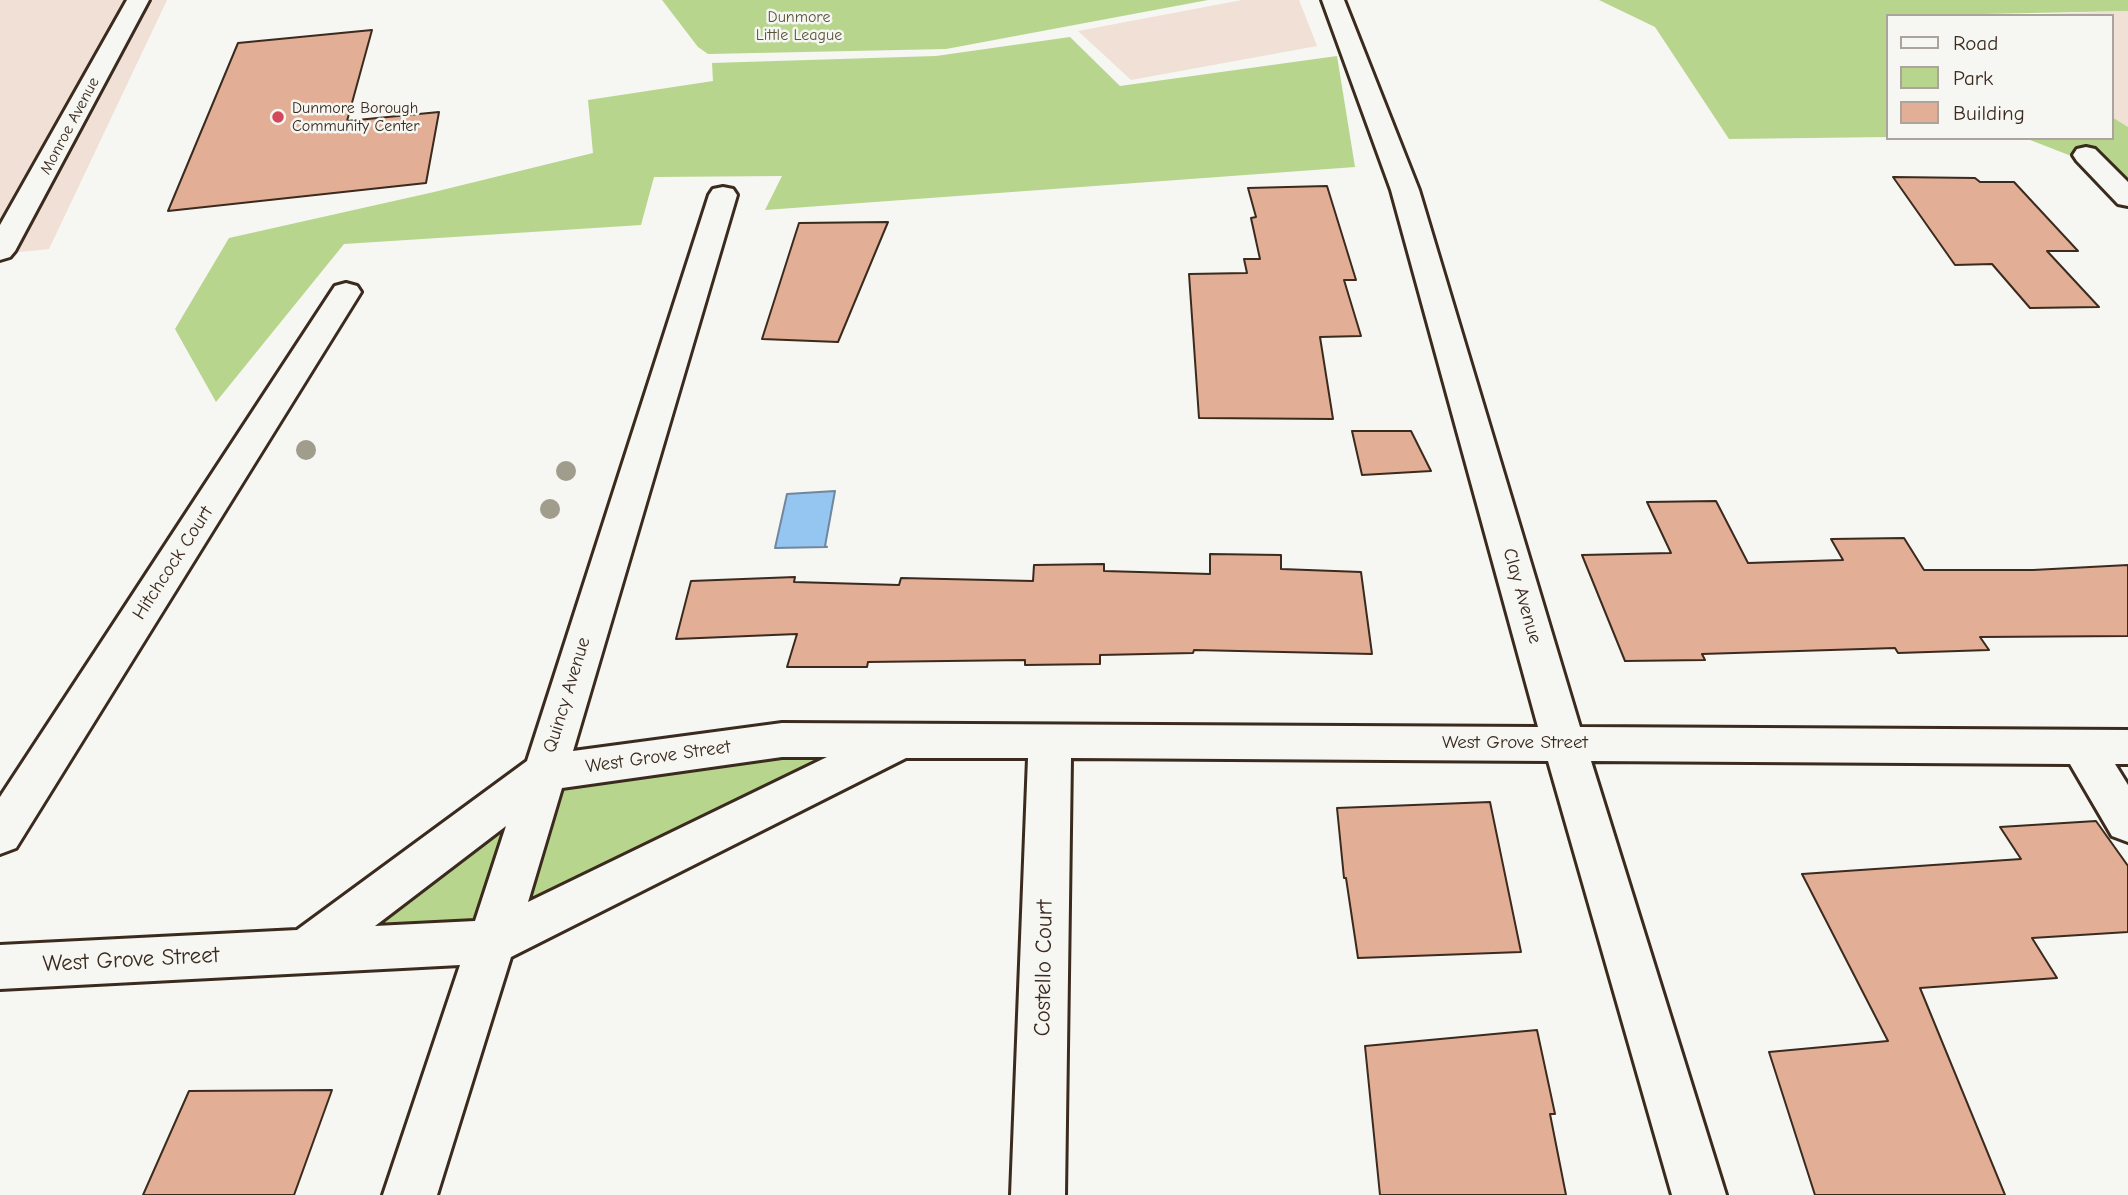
<!DOCTYPE html>
<style>
body{margin:0}
#map{position:relative;width:2128px;height:1195px;overflow:hidden;background:#f6f6f2;font-family:"Comic Neue",sans-serif}
canvas{display:block}
.legend{position:absolute;left:1886px;top:14px;width:228px;height:126px;box-sizing:border-box;background:#f6f6f2;border:2px solid #aba49d;margin:0;padding:9px 12px;list-style:none;font-size:21px;color:#3b2a1e}
.legend li{display:flex;align-items:center;gap:14px;height:35px}
.legend b{width:35px;border:2px solid #aba49d}
</style>
<div id="map">
<canvas width="2128" height="1195"></canvas>
<ul class="legend">
<li><b style="height:9px;background:#f6f6f2"></b>Road</li>
<li><b style="height:19px;background:#b7d58d"></b>Park</li>
<li><b style="height:19px;background:#e2ae95"></b>Building</li>
</ul>
</div>
<script>
const context = document.querySelector('canvas').getContext('2d');
context.lineJoin = 'round';
function paint(path, color) { context.fillStyle = color; context.fill(path, 'evenodd'); }
function trace(path, color, width, dash) { context.strokeStyle = color; context.lineWidth = width; context.lineCap = dash ? 'butt' : 'round'; context.setLineDash(dash || []); context.stroke(path); }
function label(font, color, halo, rows, align = 'center') {
  context.font = font + ' "Comic Neue",sans-serif'; context.lineWidth = 5; context.setLineDash([]); context.textBaseline = 'middle'; context.strokeStyle = halo; context.fillStyle = color; for (const [text, x, y, turn = 0] of rows) {
    context.save(); context.translate(x, y); context.rotate((+turn || 0) * Math.PI / 180); context.textAlign = isNaN(turn) ? turn : align; if (halo) context.strokeText(text, 0, 0); context.fillText(text, 0, 0); context.restore();
  }
}
const built = new Path2D(`
 M0 0H167L49 249 0 254Z
 M1242 0H1299L1317 46 1131 80 1078 31Z
 M2128 11V127L2112 117V16H1986Z`);
const green = new Path2D(`
 M662 0H1208L946 49 708 54 698 47Z
 M1599 0H2128V11L1888 16V137L1729 139 1655 27Z
 M1070 37 1120 86 1337 56 1355 167 765 210 782 176 654 177 641 225 344 244 216 402 175 329 229 238 434 192 593 153 588 100 713 81 712 63 936 56Z
 M2112 117 2128 127V178L2025 138H2112Z
 M902 740 494 942 305 952 543 773Z`);
const water = new Path2D(`
 M835 491 825 546 827 547 775 548 787 494Z`);
const building = new Path2D(`
 M372 30 347 121 439 112 426 183 168 211 238 43Z
 M1893 177 1975 178 1980 182H2014L2078 251H2047L2099 307 2030 308 1992 264 1955 265Z
 M1327 186 1356 280H1344L1361 336 1320 337 1333 419 1199 418 1189 274 1247 273 1244 259H1260L1251 218 1256 217 1248 188Z
 M888 222 838 342 762 339 799 223Z
 M1352 431H1411L1431 471 1362 475Z
 M1716 501 1748 563 1843 560 1831 539 1904 538 1924 570H2033L2128 565V636L1980 637 1989 650 1898 653 1895 648 1702 654 1705 660 1625 661 1582 555 1671 553 1647 502Z
 M1210 554 1281 555V569L1361 572 1372 654 1194 650 1193 653 1100 655V664L1025 665V660L868 662 867 667H787L797 634 676 639 691 581 795 577 794 582 899 585 901 578 1033 581 1034 565 1104 564V571L1210 574Z
 M1490 802 1521 952 1358 958 1346 878H1344L1337 808Z
 M2096 821 2128 866V932L2032 938 2057 978 1920 988 2005 1195H1815L1769 1052 1888 1041 1802 874 2021 859 2000 827Z
 M1537 1030 1555 1114H1550L1566 1195H1380L1365 1046Z
 M332 1090 294 1195H143L189 1091Z`);
const minor = new Path2D(`
 M127 0H149L15 251 10 257 0 260V225Z
 M1322 0H1344L1419 190 1580 727 2128 730V764H2115L2128 785V842L2112 836 2070 764 1591 761 1726 1195H1672L1548 761 1071 758 1065 1195H1011L1028 758H906L511 957 437 1195H383L460 965 0 989V945L297 930 527 761 709 195 713 189 723 187 733 189 737 195 573 751 782 723 1538 727 1391 190ZM782 757H827L528 902 562 788ZM506 826 475 921 375 926Z
 M2086 147 2095 149 2128 182V206L2118 204 2077 161 2073 155 2077 149Z
 M346 283 357 286 361 292 16 848 0 854V797L331 292 335 286Z`);
const trees = [
 [306,450],
 [566,471],
 [550,509]
];
const markers = [
 [278,117,7,"#d1495b"]
];
const farParknames = [
 ["Dunmore",799,17],
 ["Little League",799,35]
];
const farPoinames = [
 ["Dunmore Borough",292,108],
 ["Community Center",292,126]
];
const farStreetnames = [
 ["Monroe Avenue",70,126,-62]
];
const streetNames = [
 ["Hitchcock Court",173,563,-57],
 ["Clay Avenue",1522,596,74],
 ["Quincy Avenue",567,695,-73],
 ["West Grove Street",1515,743],
 ["West Grove Street",658,757,-8]
];
const nearStreetnames = [
 ["West Grove Street",131,960,-3],
 ["Costello Court",1044,968,-89]
];
paint(built, '#f0e0d6');
paint(green, '#b7d58d');
paint(water, '#95c5f1');
trace(water, '#71879d', 2);
paint(building, '#e2ae95');
trace(building, '#3b2a1e', 2);
trace(minor, '#3b2a1e', 6);
paint(minor, '#f6f6f2');
context.fillStyle = '#a09d8d';
for (const [x, y] of trees) { context.beginPath(); context.arc(x, y, 10, 0, 2 * Math.PI); context.fill(); }
for (const [x, y, r, color] of markers) { const dot = new Path2D(); dot.arc(x, y, r, 0, 2 * Math.PI); context.fillStyle = color; context.fill(dot); trace(dot, '#f6f6f2', 2.5); }
label('16px', '#5a553a', '#f6f6f2', farParknames);
label('16px', '#3b2a1e', '#f6f6f2', farPoinames, 'left');
label('16px', '#3b2a1e', '#f6f6f2', farStreetnames);
label('19px', '#3b2a1e', '#f6f6f2', streetNames);
label('23px', '#3b2a1e', '#f6f6f2', nearStreetnames);
</script>
